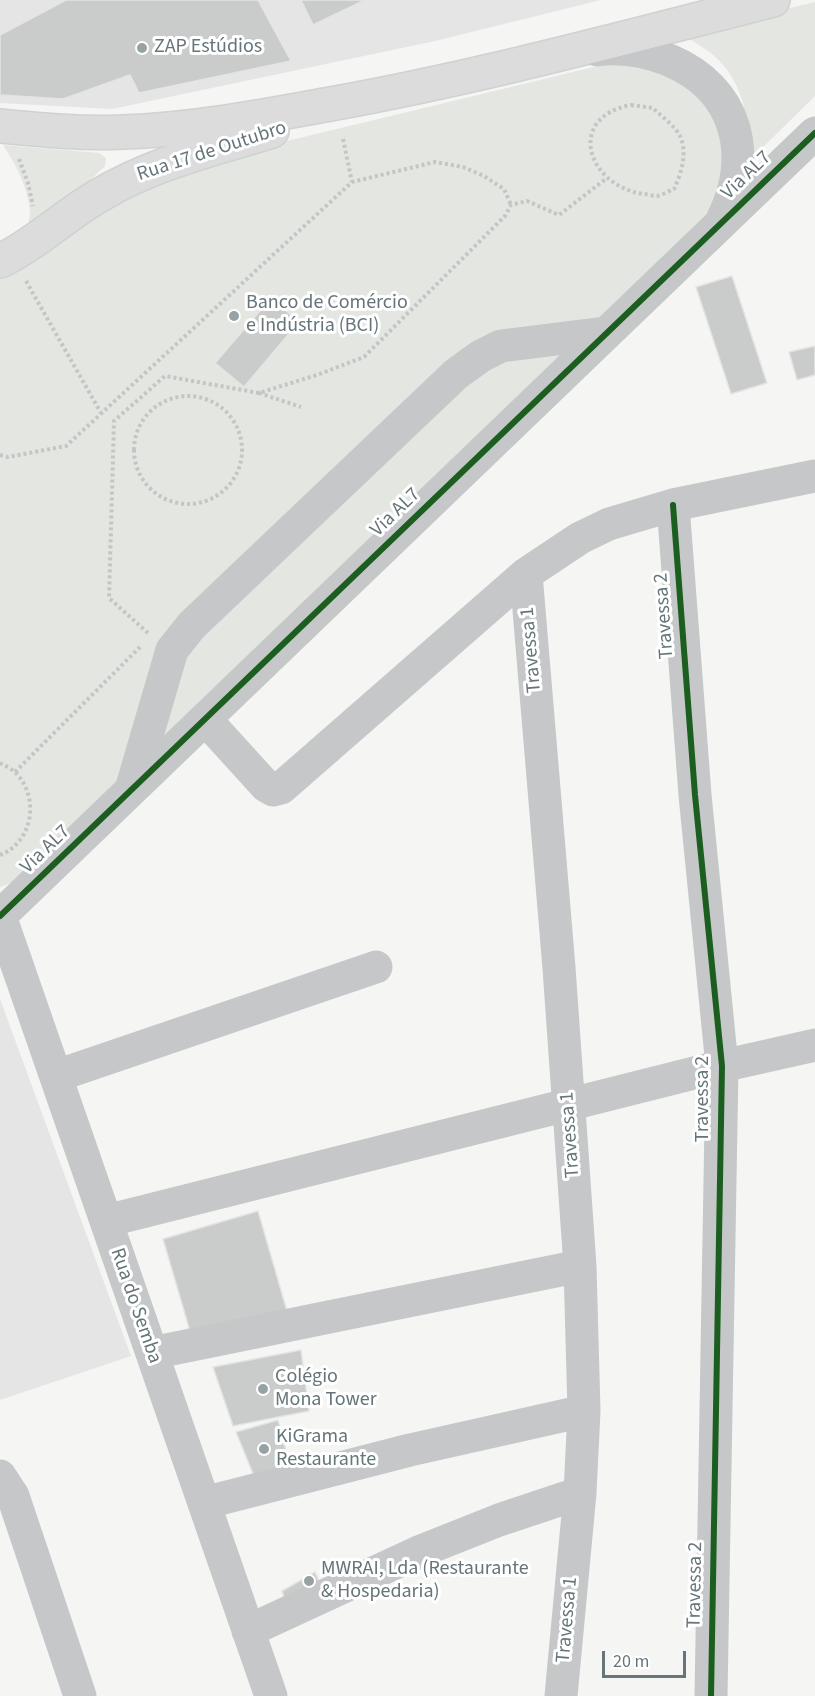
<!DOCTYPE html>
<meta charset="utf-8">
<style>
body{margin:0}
#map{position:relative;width:815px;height:1696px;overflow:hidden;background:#f5f5f4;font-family:"Source Sans 3",sans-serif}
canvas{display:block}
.scale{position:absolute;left:602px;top:1651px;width:84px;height:27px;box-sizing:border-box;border:3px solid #65757a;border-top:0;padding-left:8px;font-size:18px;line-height:21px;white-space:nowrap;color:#65757a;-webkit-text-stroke:4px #fff;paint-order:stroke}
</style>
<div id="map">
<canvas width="815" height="1696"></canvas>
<div class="scale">20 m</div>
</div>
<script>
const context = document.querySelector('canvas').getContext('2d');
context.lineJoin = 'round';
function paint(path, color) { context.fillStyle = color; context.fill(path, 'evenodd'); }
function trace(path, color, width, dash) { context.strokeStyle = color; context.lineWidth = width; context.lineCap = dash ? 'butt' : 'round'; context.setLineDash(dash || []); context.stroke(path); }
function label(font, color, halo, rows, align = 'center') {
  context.font = font + ' "Source Sans 3",sans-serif'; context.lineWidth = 6; context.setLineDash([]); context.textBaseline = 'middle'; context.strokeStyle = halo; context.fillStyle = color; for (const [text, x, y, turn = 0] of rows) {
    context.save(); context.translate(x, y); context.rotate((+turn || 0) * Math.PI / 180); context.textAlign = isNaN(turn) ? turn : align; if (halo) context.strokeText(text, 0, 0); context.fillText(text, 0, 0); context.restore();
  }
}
const built = new Path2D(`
 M0 0H601L435 41 112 109 0 103Z
 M0 999 131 1356 0 1400Z`);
const green = new Path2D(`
 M815 2V96L751 159C747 119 746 83 712 54 703 47 691 40 681 34Z
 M635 63 694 88 712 111 726 140 727 170 701 229 20 880 0 887V277L95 208 229 155 598 66Z
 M3 145 99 153 106 158 105 166 86 184 25 235C27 228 30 219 30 211 28 187 16 165 3 145Z`);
const building = new Path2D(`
 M66 0H258L291 61 139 93 130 75 63 99 0 95V35Z
 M301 0H365L313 25Z
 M732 276 767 383 731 394 696 287Z
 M271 298 299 322 244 387 215 363Z
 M815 346V375L797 380 789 352Z
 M258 1211 287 1311 192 1338 163 1239Z
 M301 1350 309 1411 233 1426 213 1367Z
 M278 1420 290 1466 254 1476 236 1432Z
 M315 1572 323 1591 288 1610 282 1591Z`);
const path = new Path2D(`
 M631 105 653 108C661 116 675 126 680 136 688 153 681 174 674 189 669 191 662 195 657 196 652 196 647 194 643 194 586 185 566 117 631 105Z
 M343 139 352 182
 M19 159 28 183 33 206
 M26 281 101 413
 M259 393 301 407
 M134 450a54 54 0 1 1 108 0a54 54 0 1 1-108 0Z
 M0 455 8 457 66 446 352 182 435 162 463 167 484 176 504 189 511 205
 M148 633 109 598 114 421 165 376 259 393 317 375 364 357 505 216 511 205 527 201 559 215 607 178
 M0 763C5 766 12 769 16 773 40 798 33 842 0 855
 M15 772 140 647`);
const minor = new Path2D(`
 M597 50C623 46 646 51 669 60 738 89 754 155 722 220
 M673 505 695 795 722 1066 711 1696
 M526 574 559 968 580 1266 584 1411 580 1493 561 1696
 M206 720 266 786 273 790 281 788 526 574 580 538 609 524 673 505 815 476
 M131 790 172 650 192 625 456 374 481 356 501 346 605 333
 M0 916 815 133
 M0 916 271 1696
 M56 1076 376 967
 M106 1221 722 1066 815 1045
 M152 1353 580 1266
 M0 1476 13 1496 80 1696
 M204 1503 410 1450 584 1411
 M248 1631 421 1551 499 1520 580 1493`);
const major = new Path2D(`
 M0 126C41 130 81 134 123 132 190 130 259 117 325 105 476 78 624 38 773 0
 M0 261C36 244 65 215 100 195 153 163 214 149 272 131`);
const cycleway = new Path2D(`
 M673 505 695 795 722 1066 711 1696
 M0 916 815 133`);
const markers = [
 [142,48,6,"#97a2a5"],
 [234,316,6,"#97a2a5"],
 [263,1389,6,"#97a2a5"],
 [264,1449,6,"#97a2a5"],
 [309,1581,6,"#97a2a5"]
];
const poiNames = [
 ["ZAP Estúdios",154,48],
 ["Banco de Comércio",246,304],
 ["e Indústria (BCI)",246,327],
 ["Colégio",275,1378],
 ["Mona Tower",275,1401],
 ["KiGrama",276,1438],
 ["Restaurante",276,1461],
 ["MWRAI, Lda (Restaurante",321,1570],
 ["& Hospedaria)",321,1593]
];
const streetNames = [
 ["Rua 17 de Outubro",212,152,-18],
 ["Via AL7",747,176,-44],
 ["Via AL7",396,513,-44],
 ["Travessa 2",665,616,-94],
 ["Travessa 1",532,650,-95],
 ["Via AL7",46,850,-44],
 ["Travessa 2",704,1099,-90],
 ["Travessa 1",571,1135,-94],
 ["Rua do Semba",135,1306,71],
 ["Travessa 2",696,1585,-89],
 ["Travessa 1",568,1620,-85]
];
paint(built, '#e4e5e4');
paint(green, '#e4e6e2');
paint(building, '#cacccc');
trace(building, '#e4e4e4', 1.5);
trace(major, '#d0d1d1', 36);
trace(path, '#c4c5c5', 4, [3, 3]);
trace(minor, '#c5c7c8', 33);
trace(major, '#dcdcdd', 33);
trace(cycleway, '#1b5e20', 6);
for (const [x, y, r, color] of markers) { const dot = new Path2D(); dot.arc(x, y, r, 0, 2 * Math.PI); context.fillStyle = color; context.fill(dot); trace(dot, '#fff', 2); }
label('20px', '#65757a', '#fff', poiNames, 'left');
label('20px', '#65757a', '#fff', streetNames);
</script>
